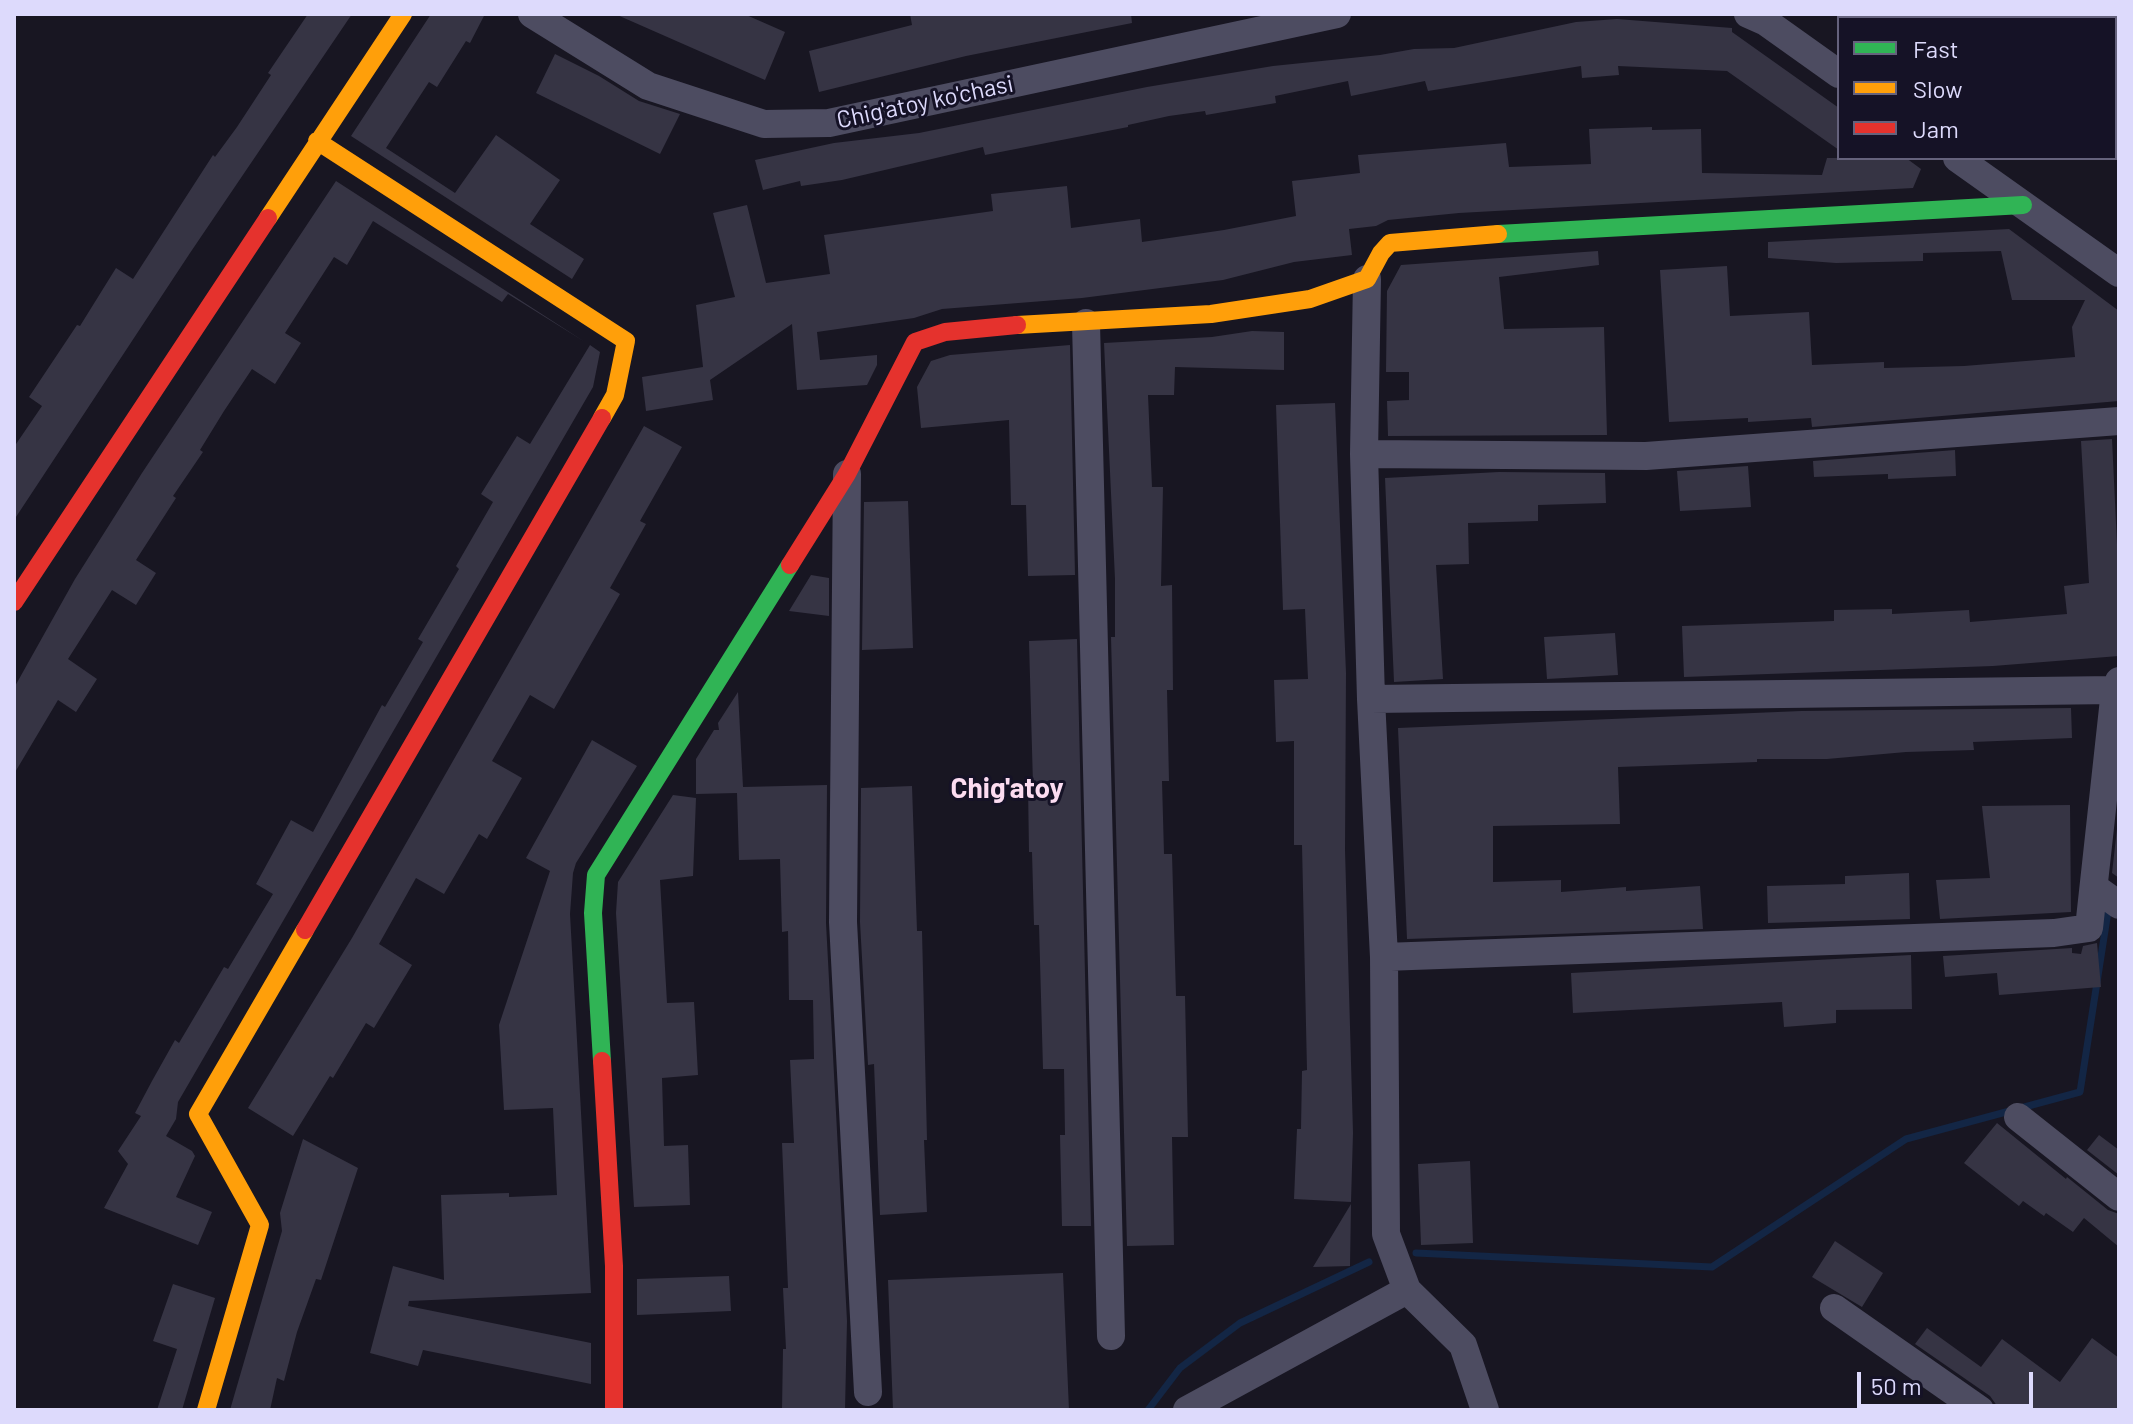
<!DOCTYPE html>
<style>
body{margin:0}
#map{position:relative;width:2133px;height:1424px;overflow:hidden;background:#181622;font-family:Barlow,sans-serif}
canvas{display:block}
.frame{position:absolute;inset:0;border:16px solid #dddafc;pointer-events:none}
.legend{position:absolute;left:1837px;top:16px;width:280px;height:144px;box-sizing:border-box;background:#151226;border:2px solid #65627c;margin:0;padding:10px 14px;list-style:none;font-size:24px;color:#dddafc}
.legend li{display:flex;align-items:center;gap:16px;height:40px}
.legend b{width:40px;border:2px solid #65627c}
.scale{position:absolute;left:1857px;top:1372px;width:176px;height:36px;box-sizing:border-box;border:4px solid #dddafc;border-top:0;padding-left:10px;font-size:24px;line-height:28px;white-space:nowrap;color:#dddafc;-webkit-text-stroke:6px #151226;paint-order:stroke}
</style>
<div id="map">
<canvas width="2133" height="1424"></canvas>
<div class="frame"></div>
<ul class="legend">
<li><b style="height:10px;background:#30b455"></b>Fast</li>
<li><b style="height:10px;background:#ff9f0a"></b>Slow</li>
<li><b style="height:10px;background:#e5322d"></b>Jam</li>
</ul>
<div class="scale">50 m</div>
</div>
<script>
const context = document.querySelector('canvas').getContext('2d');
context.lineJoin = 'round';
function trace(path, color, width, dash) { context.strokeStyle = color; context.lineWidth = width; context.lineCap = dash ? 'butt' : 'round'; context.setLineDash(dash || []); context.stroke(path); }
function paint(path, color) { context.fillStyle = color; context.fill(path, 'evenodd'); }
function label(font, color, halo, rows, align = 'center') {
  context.font = font + ' Barlow,sans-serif'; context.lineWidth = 6; context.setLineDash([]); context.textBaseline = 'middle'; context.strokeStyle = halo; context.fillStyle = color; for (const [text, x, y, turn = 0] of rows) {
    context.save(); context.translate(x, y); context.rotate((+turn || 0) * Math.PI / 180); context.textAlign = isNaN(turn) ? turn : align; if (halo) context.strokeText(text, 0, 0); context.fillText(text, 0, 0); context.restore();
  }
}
const stream = new Path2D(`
 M1416 1253 1712 1267 1906 1139 2080 1092 2109 905
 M1148 1410 1180 1368 1240 1323 1369 1262`);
const building = new Path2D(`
 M308 14H352L190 253 14 520V447L42 406 29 397 77 325 80 326 116 268 133 279 213 155 215 157 237 127 271 75 268 73Z
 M431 14H485L470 43 466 41 437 87 429 82 386 148 455 193 496 135 560 180 530 224 584 259 572 279 351 136Z
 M615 14H744L785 32 765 80Z
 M910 14H1131L1132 23 966 56 819 92 809 51 912 25Z
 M1617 19 1732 28V32L1839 108V150L1727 71 1618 66 1619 75 1582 78 1581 66 1428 91 1425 81 1351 96 1348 81 1275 96 1276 103 1206 115 1205 111 1169 116 1128 125V127L985 155 983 147 842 180 801 186 800 181 763 190 755 160 834 143 919 133 1147 87 1273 66 1380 55 1414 49 1454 48 1576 22Z
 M555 54 599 76 639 101 680 114 660 154 536 93Z
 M1652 127V130L1701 129 1702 173 1822 175 1827 158H1906L1921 169 1913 188 1459 213 1388 220 1376 226 1349 229 1352 255 1294 262 1223 280 1082 298 942 309 914 318 817 332 820 360 877 355V365L867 385 797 390 792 324 710 380 713 400 646 411 642 377 703 367 696 305 735 297 713 213 747 205 766 283 830 274 824 235 993 211 991 194 1067 186 1071 228 1140 219 1142 242 1224 230 1296 216 1292 181 1360 173 1358 155 1506 143 1509 167 1591 164 1589 129Z
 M336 181 585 342 508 294 502 302 373 221 347 265 334 257 285 333 301 343 275 384 252 369 224 411 200 450 203 452 173 496 176 498 136 560 156 573 136 605 112 590 68 659 97 679 76 712 58 700 14 774V688L75 579 142 473Z
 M2009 229 2119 311V401L1812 427 1811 418 1748 422V418L1669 422 1660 270 1727 266 1730 316 1809 312 1812 365 1884 362V368L1964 366 2075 357 2072 327 2085 300H2012L2001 251 1923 253V261L1836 263 1768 258V242Z
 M1598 251 1599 265 1499 277 1504 329 1604 327 1607 435 1388 436 1387 401 1409 400V372H1386L1387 291 1401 265Z
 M1252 331 1284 332V370L1175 367 1174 395H1148L1152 487H1163L1161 586 1172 585 1173 690H1167L1169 781H1162L1164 854H1172L1176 996H1185L1188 1137H1172L1174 1245 1127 1246 1111 637H1115V579L1104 343 1212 337Z
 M590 345 600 352 593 387 178 1102 176 1119 166 1136 192 1151 195 1156 176 1197 212 1212 198 1245 104 1208 128 1164 118 1151 141 1116 135 1113 152 1081 175 1040 179 1043 224 967 228 969 273 894 256 884 291 820 313 832 382 705 385 707 423 642 418 639 459 569 456 566 493 502 481 494 517 436 530 444Z
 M1070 345 1075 575 1028 576 1026 505H1011L1009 420 921 428 917 387 931 361 950 355Z
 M1335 403 1346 673 1345 850 1353 1133 1351 1202 1294 1199 1297 1129H1301L1302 1071 1307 1070 1302 845H1294V741L1276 742 1274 680 1308 679 1305 609 1283 610 1276 405Z
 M644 426 682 447 640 521 646 524 610 588 620 594 554 709 530 695 492 761 522 778 487 839 479 834 444 894 416 878 379 944 412 965 374 1028 366 1023 333 1078 330 1076 293 1136 248 1108 352 938Z
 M2112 439 2119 586V656L1993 666 1684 677 1682 626 1834 621V610L1892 609V614L1969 610 1970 622 2067 614 2064 586 2089 583 2081 441Z
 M1955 450 1956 476 1888 479V474L1814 477 1813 461Z
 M1748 466 1751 507 1680 511 1677 471Z
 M1499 472 1605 473 1606 503 1538 505V521L1468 523 1469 564 1436 565 1443 679 1394 682 1385 478Z
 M908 501 913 648 862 650 864 502Z
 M811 575 829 578V616L789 611Z
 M1615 633 1618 675 1547 679 1544 637Z
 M1077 639 1091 1226H1062L1060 1135H1065L1064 1069H1043L1039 925H1034L1032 852H1029L1028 785H1033L1029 641Z
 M738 692 743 787 827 785 826 923 847 1321 845 1410H782L783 1349H786L783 1288H788L782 1143H794L790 1060 814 1059 813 1000H789L788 931 782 932 780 859 739 860 737 793 696 794V759L714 730H719L718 723Z
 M2071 708 2072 738 1973 742 1974 750 1906 752 1827 759H1757V762L1618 767 1620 824 1493 826V882L1561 880V892L1626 887V891L1700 886 1703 929 1407 939 1398 728 1801 711Z
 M592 740 637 766 576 863 573 873 570 914 591 1293 409 1301 408 1306 591 1343V1384L423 1350 418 1366 370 1353 393 1266 444 1280 441 1195 509 1193V1197L557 1195 553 1108 504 1110 499 1025 550 871 526 858Z
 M912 786 917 931H922L927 1140H924L927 1212 880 1215 874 1064 868 1065 860 922 861 788Z
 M673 795 696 798 693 876 660 880 667 1003 694 1002 698 1075 662 1078 664 1146 688 1145 690 1205 634 1207 616 913 618 882Z
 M2070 805 2071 912 1940 919 1936 880 1990 878 1982 806Z
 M2119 811V878L2112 873Z
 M1909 873 1910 919 1768 923 1767 886 1845 884V876Z
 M2097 943 2101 987 1999 995 1997 973 1945 977 1943 956 2072 948V953L2081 954 2083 946Z
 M1911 955 1912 1009 1836 1010V1023L1784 1027 1782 1002 1573 1013 1571 973Z
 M1997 1123 2066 1179 2067 1177 2108 1210 2119 1214V1247L2084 1218 2073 1232 2046 1213 2044 1216 2023 1201 2019 1206 1964 1163Z
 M2099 1135 2119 1150V1175L2087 1150Z
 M303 1139 358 1168 321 1280 316 1279 297 1332 284 1381 277 1378 270 1410H230L282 1231 280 1213Z
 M1470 1161 1473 1243 1421 1245 1418 1164Z
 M1351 1204 1350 1266 1313 1267Z
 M1835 1241 1883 1273 1862 1307 1812 1277Z
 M1063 1273 1069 1410H893L888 1280Z
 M729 1276 731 1311 637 1315V1279Z
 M173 1284 215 1298 182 1410H157L177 1349 153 1341Z
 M1927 1328 1981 1367 2002 1339 2060 1382 2092 1338 2119 1358V1410H2000L1990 1396 1915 1344Z`);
const street = new Path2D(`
 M532 14 648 86 764 124 829 123 1337 14
 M1748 14 1766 22 1839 74
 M1957 158 2119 273
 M1367 279 1364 454 1371 699 1384 957 1386 1234 1407 1290 1463 1345 1485 1410
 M1086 323 1111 1336
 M1364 454 1646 456 2119 421
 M847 474 843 922 868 1392
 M1371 699 2115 690
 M2094 887 2119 905
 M1384 957 2054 933 2089 928 2115 690 2119 681
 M2018 1117 2119 1197
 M1834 1308 1980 1410
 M1187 1410 1407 1290`);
const fast = new Path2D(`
 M1498 234 2023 205
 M602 1061 593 913 596 875 790 565`);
const slow = new Path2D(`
 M317 141 626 341 615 395 602 418
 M268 218 403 14
 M1017 325 1211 314 1310 299 1367 279 1381 253 1390 243 1498 234
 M206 1410 260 1225 198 1114 305 930`);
const jam = new Path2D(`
 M790 565 847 474 915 342 945 332 1017 325
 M14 602 268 218
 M305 930 602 418
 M602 1061 614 1266V1410`);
const streetNames = [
 ["Chig'atoy ko'chasi",925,102,-12]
];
const quarterNames = [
 ["Chig'atoy",1007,789]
];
trace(stream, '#132645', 7);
paint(building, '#363444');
trace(street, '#4d4c61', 28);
trace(fast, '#30b455', 18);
trace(slow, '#ff9f0a', 18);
trace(jam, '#e5322d', 18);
label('24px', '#dddafc', '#151226', streetNames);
label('bold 28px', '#fcdcf1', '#151226', quarterNames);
</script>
